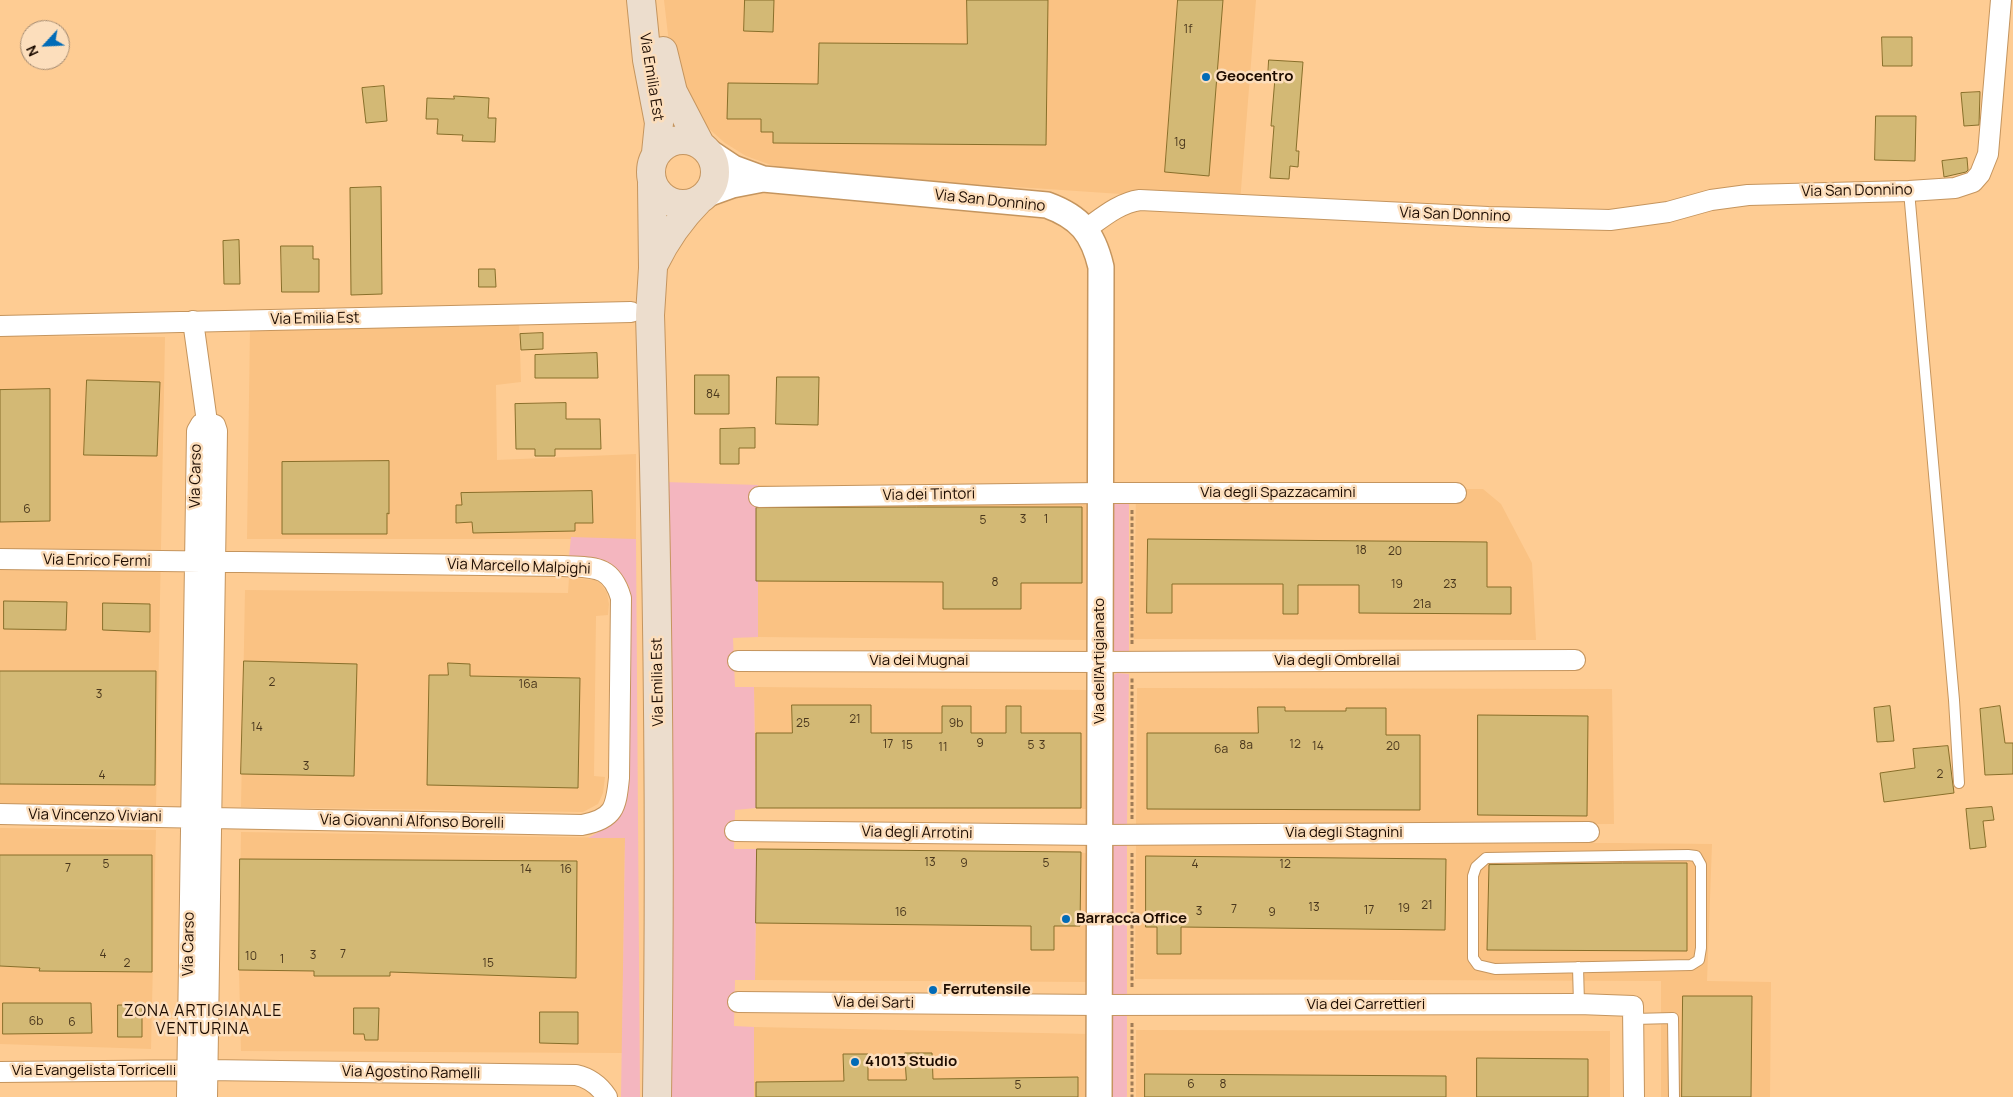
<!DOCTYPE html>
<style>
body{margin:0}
#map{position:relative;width:2013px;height:1097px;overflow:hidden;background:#fecc93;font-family:Manrope,sans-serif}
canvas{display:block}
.north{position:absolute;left:20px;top:20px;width:50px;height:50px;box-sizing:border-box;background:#fcdebc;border:1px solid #a38a71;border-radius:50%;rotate:245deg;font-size:14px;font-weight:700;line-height:20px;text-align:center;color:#1d0c00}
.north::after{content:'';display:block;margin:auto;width:18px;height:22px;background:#016bb7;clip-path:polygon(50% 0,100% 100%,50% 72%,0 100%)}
</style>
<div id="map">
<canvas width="2013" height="1097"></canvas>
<div class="north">N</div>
</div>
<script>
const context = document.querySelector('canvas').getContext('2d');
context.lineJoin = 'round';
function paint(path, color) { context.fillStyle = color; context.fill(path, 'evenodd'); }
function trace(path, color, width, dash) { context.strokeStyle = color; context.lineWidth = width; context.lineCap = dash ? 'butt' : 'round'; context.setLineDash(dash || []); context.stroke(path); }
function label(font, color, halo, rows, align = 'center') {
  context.font = font + ' Manrope,sans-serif'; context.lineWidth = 5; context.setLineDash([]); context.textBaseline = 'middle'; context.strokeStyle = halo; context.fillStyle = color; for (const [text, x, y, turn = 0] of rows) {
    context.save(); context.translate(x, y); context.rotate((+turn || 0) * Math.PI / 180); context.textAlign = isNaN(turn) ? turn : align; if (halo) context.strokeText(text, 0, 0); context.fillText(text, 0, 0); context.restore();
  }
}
const built = new Path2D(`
 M664 0H1256L1240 202 809 173 771 165 746 156 725 143 707 127 693 111 670 52Z
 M519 321 521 382 496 385 497 460 636 454V539H247L250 327Z
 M0 336 165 337 156 808 0 805Z
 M758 485 875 488 1090 489V640L758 637Z
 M1136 489H1483L1501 504 1532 563 1536 640 1134 639Z
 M569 578 595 580 601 584 607 593 609 604 608 615 596 616 594 776 605 777 603 793 598 804 583 812 241 807 245 590 568 593Z
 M754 687 1090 690V809L756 808Z
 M1137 688 1612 689 1614 824 1136 826Z
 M0 828 156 830 151 1049 0 1044Z
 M241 832 625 838 622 1053 241 1051 239 971Z
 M1614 843 1712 844 1707 981 1771 982 1770 1097H1661V981L1135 979 1136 844Z
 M757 849 1090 853V982L755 980Z
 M754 1027 1089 1034V1097H754Z
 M1136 1030 1610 1031V1097H1136Z`);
const green = new Path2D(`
 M665 482 758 485V637L733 638 735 687H754L756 808 735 810 734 849H757L755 980H735L734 1026 754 1027V1097H665Z
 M1111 500H1129V653H1111Z
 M571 537 636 539 640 1097H621L625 838H588L611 825 626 799 631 601 629 586 617 569 605 560 569 557Z
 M1117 673 1129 674 1127 826 1111 824V677Z
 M1114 844H1127V994H1110V846Z
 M1115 1015 1127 1016V1097H1109L1111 1017Z`);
const building = new Path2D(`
 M745 0H774L773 32 744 31Z
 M967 0H1048L1046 145 773 143V132H761V119H727L728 83 818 84 819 43 967 44Z
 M1178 0H1223L1209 176 1165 172Z
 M1882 37H1912V66H1883Z
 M1269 60 1303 62 1296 151H1299L1298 167 1290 166 1289 179 1270 178 1274 126H1271L1275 78H1268Z
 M384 86 387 121 366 123 362 88Z
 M1980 92 1979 125 1964 126 1961 93Z
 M454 96 489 98 488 118H496L495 142 462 141 463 135 437 134 438 119H426L427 98 454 99Z
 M1876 116H1916L1915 161 1875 160Z
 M1967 158 1968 170 1966 172 1944 177 1942 161Z
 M381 187 382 294 351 295 350 188Z
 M239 240 240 284H224L223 241Z
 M281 246H313V259H319V292H282Z
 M479 269H495L496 287H479Z
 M543 333V349L521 350 520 334Z
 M597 353 598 378H535V355Z
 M695 375H729V414H695Z
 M777 377H819L818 425 776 424Z
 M87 380 160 382 157 456 84 455Z
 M50 389V521L0 522V390Z
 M566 403V419H600L601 449H555V456H535V449H516L515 404Z
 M755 428V448H739V464H720V429Z
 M389 461V514L387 513V534H282V462Z
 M592 491 593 523H575V531L473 533 472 522 456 523V505H462L461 493Z
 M917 507H1082V583H1021V609H943V582L756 581V508Z
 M1148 539 1487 542V587H1511V614L1359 613V585H1298V614H1283V584H1172V613H1147Z
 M4 601 67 602 66 630 4 629Z
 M103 603 150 604V632L103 630Z
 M244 661 357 664 354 776 241 774Z
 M448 663 470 664V676L580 678 578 788 427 785 429 675H448Z
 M0 671H156L155 785 0 784Z
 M792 705H871V733H942V706H971V733H1006V706H1021V733H1081V808H756V733H792Z
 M1890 706 1894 741 1877 742 1874 708Z
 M2000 706 2005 743H2013V774L1985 775 1980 709Z
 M1258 707H1285V711H1346V708H1386V735H1420V810L1147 809V733H1258Z
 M1478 715 1588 716 1587 816 1478 815Z
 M1948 746 1954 793 1884 802 1880 773 1915 768 1913 749Z
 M1992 807 1994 820 1983 821 1986 847 1970 849 1966 809Z
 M757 849 1081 852 1080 926H1054V950H1031V926L756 923Z
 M0 855H152V972L39 971 40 968 0 966Z
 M1146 856 1446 859 1445 930 1181 927V954H1157V927H1146Z
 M240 859 577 861 576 978 390 972V976H314V971L239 970Z
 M1623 863H1687V951L1487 950 1489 865Z
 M1683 996H1752L1751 1097H1682Z
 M3 1003H91L92 1033 3 1034Z
 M118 1005H142V1037H118Z
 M354 1008H379L378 1040H365L364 1034H354Z
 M540 1012H578V1044L540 1043Z
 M905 1053H932L933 1079 1078 1077V1097H756V1082L844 1081 843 1054H868V1080H906Z
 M1477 1058 1588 1059V1097H1477Z
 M1145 1074 1446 1076V1097H1145Z`);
const path = new Path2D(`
 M1132 644V510
 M1132 819V678
 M1132 853V989
 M1132 1023V1097`);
const service = new Path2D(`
 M1909 191 1954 700 1959 783
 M1688 855 1696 856 1701 865V948L1699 960 1691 965 1495 969 1478 965 1473 958V876L1476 867 1486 858Z
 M1578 967 1579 1004
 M1634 1019 1673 1018 1674 1097`);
const minor = new Path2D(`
 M1086 229C1103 217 1119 203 1140 200L1488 217 1610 220 1668 212 1711 200 1748 195 1909 191 1955 188 1973 182 1980 174 1988 154 2001 0
 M193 321 207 422
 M0 326 631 312
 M759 497 1100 493H1456
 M0 559 563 566C593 568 611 564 621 598L619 778C616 808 614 819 582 825L0 814
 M738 661 1100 662 1575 660
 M735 831 1099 835 1589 832
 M738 1002 1099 1005 1579 1004 1633 1006 1634 1097
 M0 1072 207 1070 576 1075C590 1078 599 1085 607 1097
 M187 1097 197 431 201 424 207 422 215 425 217 431 207 1097`);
const tertiary = new Path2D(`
 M709 152 733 168 763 179
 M707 194 732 185 763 179 1047 205C1080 217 1093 233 1101 267L1099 1097`);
const secondary = new Path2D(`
 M641 0 647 60 659 123 656 153
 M663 51 673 92 700 144
 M651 172a32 32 0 1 1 64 0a32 32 0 1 1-64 0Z
 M652 183 653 268 650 315C658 575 661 836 657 1097
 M654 264C666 239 680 219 700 199`);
const markers = [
 [1206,77,5,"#016bb7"],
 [1066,919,5,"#016bb7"],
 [933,990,5,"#016bb7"],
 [855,1062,5,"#016bb7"]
];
const numberNames = [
 ["1f",1188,30],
 ["1g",1180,143],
 ["84",713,395],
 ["6",27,510],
 ["3",1023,520],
 ["1",1046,520],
 ["5",983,521],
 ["18",1361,551],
 ["20",1395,552],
 ["8",995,583],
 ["19",1397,585],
 ["23",1450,585],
 ["21a",1422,605],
 ["2",272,683],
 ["16a",528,685],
 ["3",99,695],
 ["21",855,720],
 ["25",803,724],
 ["9b",956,724],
 ["14",257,728],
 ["9",980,744],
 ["17",888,745],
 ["12",1295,745],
 ["15",907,746],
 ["5",1031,746],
 ["3",1042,746],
 ["8a",1246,746],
 ["14",1318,747],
 ["20",1393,747],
 ["11",943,748],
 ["6a",1221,750],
 ["3",306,767],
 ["2",1940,775],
 ["4",102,776],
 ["13",930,863],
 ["9",964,864],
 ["5",1046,864],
 ["5",106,865],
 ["4",1195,865],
 ["12",1285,865],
 ["7",68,869],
 ["14",526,870],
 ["16",566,870],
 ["21",1427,906],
 ["13",1314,908],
 ["19",1404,909],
 ["7",1234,910],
 ["17",1369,911],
 ["3",1199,912],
 ["16",901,913],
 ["9",1272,913],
 ["4",103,955],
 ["7",343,955],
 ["3",313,956],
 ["10",251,957],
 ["1",282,960],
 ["2",127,964],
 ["15",488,964],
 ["6b",36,1022],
 ["6",72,1023],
 ["6",1191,1085],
 ["8",1223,1085],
 ["5",1018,1086]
];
const streetNames = [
 ["Via Emilia Est",651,77,81],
 ["Via San Donnino",1857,191,-1],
 ["Via San Donnino",990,201,6],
 ["Via San Donnino",1455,215,2],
 ["Via Emilia Est",315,319,-1],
 ["Via Carso",196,476,-89],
 ["Via degli Spazzacamini",1278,493],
 ["Via dei Tintori",929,495,-1],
 ["Via Enrico Fermi",97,561,1],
 ["Via Marcello Malpighi",519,567,2],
 ["Via dei Mugnai",919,661],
 ["Via dell'Artigianato",1100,661,-90],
 ["Via degli Ombrellai",1337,661],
 ["Via Emilia Est",658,682,-91],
 ["Via Vincenzo Viviani",95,816,1],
 ["Via Giovanni Alfonso Borelli",412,822,1],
 ["Via degli Arrotini",917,833,1],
 ["Via degli Stagnini",1344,833],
 ["Via Carso",189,944,-89],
 ["Via dei Sarti",874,1003,1],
 ["Via dei Carrettieri",1366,1005],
 ["Via Evangelista Torricelli",94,1071],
 ["Via Agostino Ramelli",411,1073,1]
];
const poiNames = [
 ["Geocentro",1216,77],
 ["Barracca Office",1076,919],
 ["Ferrutensile",943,990],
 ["41013 Studio",865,1062]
];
const neighbourhoodNames = [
 ["ZONA ARTIGIANALE",203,1012],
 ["VENTURINA",203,1030]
];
paint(built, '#fac283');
paint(green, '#f4b6bf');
paint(building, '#d3b975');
trace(building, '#886f2a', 1);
trace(service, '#c5955e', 12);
trace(minor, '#c5955e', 22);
trace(tertiary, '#c5955e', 28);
trace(secondary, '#c5955e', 30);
trace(path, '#a07c56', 3, [4, 2.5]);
trace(service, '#fff', 10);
trace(minor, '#fff', 20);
trace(tertiary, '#fff', 25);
trace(secondary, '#ecddcd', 28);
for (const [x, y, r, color] of markers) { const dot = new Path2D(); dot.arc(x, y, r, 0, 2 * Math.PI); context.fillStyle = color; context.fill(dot); trace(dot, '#fcdebc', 2); }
label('12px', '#4a371d', null, numberNames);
label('15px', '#1d0c00', '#fcdebc', streetNames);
label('bold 15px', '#1d0c00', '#fcdebc', poiNames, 'left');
context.letterSpacing = '1px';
label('16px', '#1d0c00', '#fcdebc', neighbourhoodNames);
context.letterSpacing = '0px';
</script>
